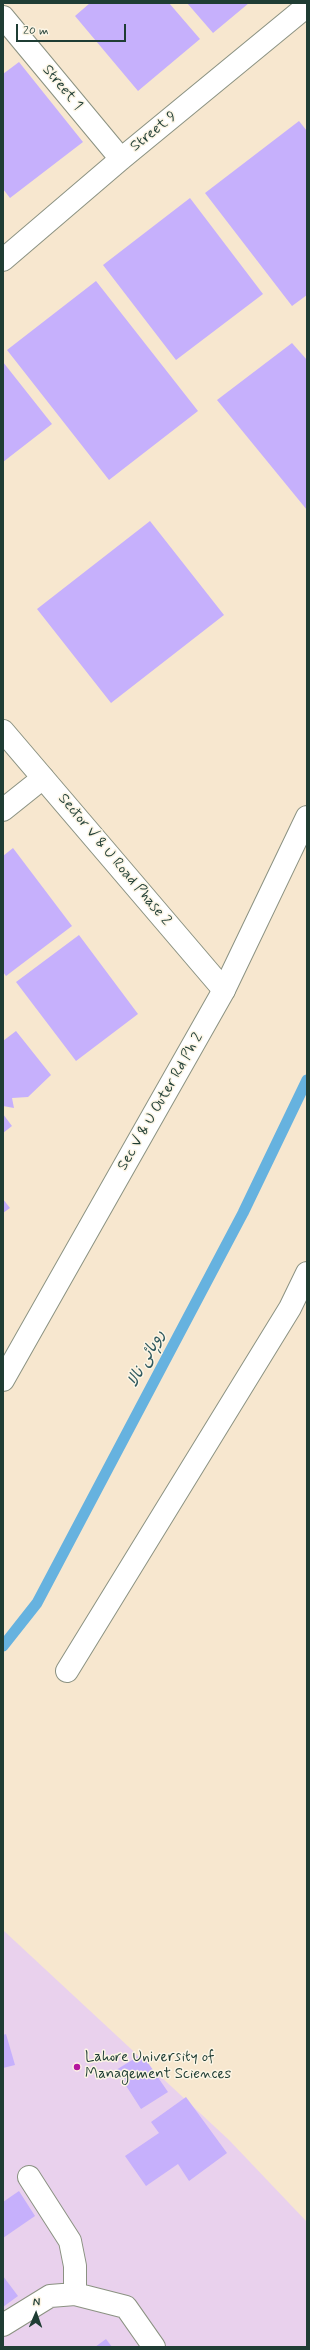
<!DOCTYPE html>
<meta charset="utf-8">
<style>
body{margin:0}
#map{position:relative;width:310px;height:2350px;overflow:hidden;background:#f7e7cf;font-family:Mynerve,sans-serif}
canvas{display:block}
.frame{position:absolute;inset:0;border:4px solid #1f3d34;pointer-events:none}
.north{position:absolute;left:16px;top:2294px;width:40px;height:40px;-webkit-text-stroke:3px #fcf5e5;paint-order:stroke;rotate:2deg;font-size:11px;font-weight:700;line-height:16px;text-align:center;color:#1f3d34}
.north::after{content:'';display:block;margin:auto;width:14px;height:18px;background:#1f3d34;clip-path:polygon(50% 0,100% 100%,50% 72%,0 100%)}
.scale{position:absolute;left:16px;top:24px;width:110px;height:18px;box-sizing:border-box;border:2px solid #1f3d34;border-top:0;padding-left:5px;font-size:12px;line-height:14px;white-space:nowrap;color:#1f3d34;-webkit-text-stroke:3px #fcf5e5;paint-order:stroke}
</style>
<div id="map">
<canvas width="310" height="2350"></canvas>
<div class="frame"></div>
<div class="north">N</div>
<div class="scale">20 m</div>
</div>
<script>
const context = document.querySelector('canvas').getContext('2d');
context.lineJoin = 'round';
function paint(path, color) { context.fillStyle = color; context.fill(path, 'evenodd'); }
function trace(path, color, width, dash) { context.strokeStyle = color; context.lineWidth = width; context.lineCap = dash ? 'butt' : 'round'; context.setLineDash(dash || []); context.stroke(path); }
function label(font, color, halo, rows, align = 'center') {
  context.font = font + ' Mynerve,"Playpen Sans Arabic",sans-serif'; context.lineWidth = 3; context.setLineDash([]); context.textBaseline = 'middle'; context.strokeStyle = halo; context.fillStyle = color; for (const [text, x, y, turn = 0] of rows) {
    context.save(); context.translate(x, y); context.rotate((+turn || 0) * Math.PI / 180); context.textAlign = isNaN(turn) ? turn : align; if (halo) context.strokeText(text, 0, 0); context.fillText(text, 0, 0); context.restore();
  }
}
const built = new Path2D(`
 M3 1930 229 2140 307 2222V2347H3Z`);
const stream = new Path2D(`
 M3 1646 37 1603 243 1213 307 1080`);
const building = new Path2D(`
 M90 3H169L200 39 138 91 75 16Z
 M187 3H249L213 33Z
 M19 62 83 142 10 198 3 189V74Z
 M299 121 307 131V295L292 306 205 193Z
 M190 198 263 294 176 360 103 265Z
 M96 281 198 411 109 480 7 350Z
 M292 343 307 360V510L217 400Z
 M3 362 52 424 3 462Z
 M150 521 224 615 111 703 37 609Z
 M13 848 72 926 6 976 3 972V856Z
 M79 935 138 1014 76 1061 16 982Z
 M16 1031 51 1075 28 1097 12 1098 14 1108 3 1106V1041Z
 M3 1114 12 1126 3 1133Z
 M3 1199 10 1208 3 1213Z
 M6 2034 15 2065 3 2068V2035Z
 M142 2054 168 2092 141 2109 116 2070Z
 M186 2097 227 2153 189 2181 178 2164 146 2186 125 2156 159 2133 151 2122Z
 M19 2191 35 2216 3 2238V2202Z
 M3 2276 18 2296 3 2307Z
 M106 2339 112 2347H95Z`);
const service = new Path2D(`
 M29 2177 70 2241 75 2266V2294
 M3 2325 50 2296 75 2294 126 2307 154 2347`);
const minor = new Path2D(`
 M3 17 121 159
 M3 260 121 159 307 6
 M3 810 43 778
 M67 1671 290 1308 307 1273`);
const tertiary = new Path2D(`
 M3 731 224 990`);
const secondary = new Path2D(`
 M3 1380 224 990 307 817`);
const markers = [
 [77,2067,4,"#b5179e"]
];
const streetNames = [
 ["Street 1",62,88,50],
 ["Street 9",154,132,-39],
 ["Sector V & U Road Phase 2",114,860,50],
 ["Sec V & U Outer Rd Ph 2",161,1102,-60]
];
const poiNames = [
 ["Lahore University of",85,2058],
 ["Management Sciences",85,2075]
];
const waterNames = [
 ["روہائی نالا",147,1359,-62]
];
paint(built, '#e9d1ed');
trace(stream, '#66b2df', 11);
paint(building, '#c6b0fc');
trace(service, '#8b9282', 24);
trace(minor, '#8b9282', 24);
trace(tertiary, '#8b9282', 24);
trace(secondary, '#8b9282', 24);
trace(service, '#fff', 22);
trace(minor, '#fff', 22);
trace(tertiary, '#fff', 22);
trace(secondary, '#fff', 22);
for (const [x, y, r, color] of markers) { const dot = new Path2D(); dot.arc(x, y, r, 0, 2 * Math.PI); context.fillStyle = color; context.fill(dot); trace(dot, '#fcf5e5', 1.5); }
label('15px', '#1f3d34', '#fcf5e5', streetNames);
label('15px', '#1f3d34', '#fcf5e5', poiNames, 'left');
label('italic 16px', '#315a5f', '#fcf5e5', waterNames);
</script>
